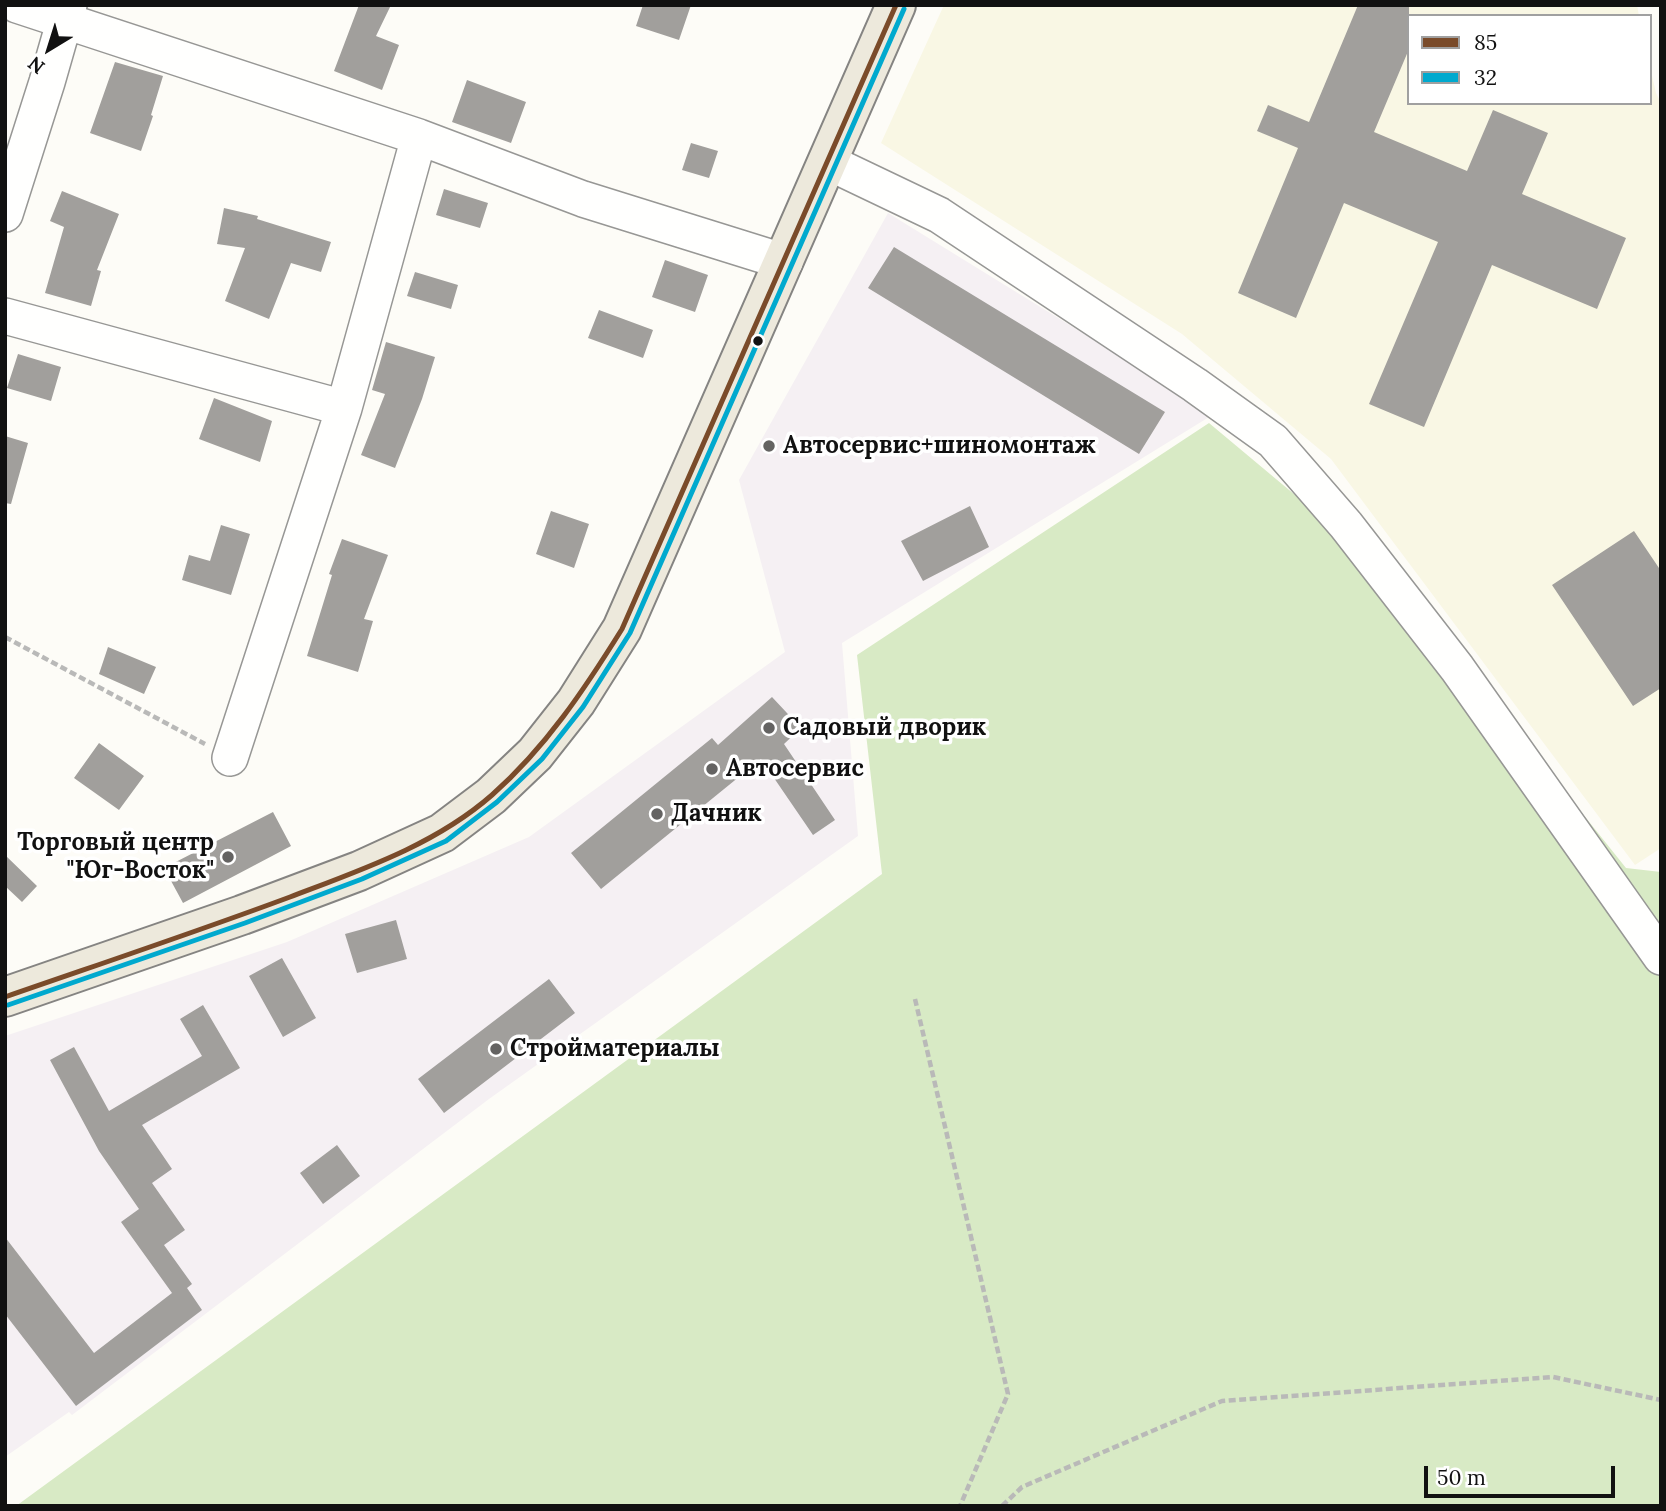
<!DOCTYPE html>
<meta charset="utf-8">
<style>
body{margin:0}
#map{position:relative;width:1666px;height:1511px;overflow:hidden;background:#fdfcf7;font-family:Lora,serif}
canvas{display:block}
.frame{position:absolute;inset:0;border:7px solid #111;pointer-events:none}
.legend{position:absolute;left:1407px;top:14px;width:245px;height:91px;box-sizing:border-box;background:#fff;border:2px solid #a0a0a0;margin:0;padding:9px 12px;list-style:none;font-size:21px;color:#111}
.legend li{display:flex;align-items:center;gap:14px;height:35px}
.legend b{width:35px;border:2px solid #a0a0a0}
.north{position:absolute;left:14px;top:14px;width:70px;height:70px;-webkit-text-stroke:5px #fff;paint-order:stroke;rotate:218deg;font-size:19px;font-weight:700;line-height:28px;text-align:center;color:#111}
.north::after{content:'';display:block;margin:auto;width:24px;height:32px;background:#111;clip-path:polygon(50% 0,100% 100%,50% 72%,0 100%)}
.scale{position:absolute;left:1424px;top:1466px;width:191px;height:32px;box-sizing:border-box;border:4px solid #111;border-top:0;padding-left:9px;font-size:21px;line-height:24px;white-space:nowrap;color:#111;-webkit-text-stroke:5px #fff;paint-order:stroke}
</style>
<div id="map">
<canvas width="1666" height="1511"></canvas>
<div class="frame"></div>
<ul class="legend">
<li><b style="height:9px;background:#7a4b2a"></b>85</li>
<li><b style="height:9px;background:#00a9ce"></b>32</li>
</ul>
<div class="north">N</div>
<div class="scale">50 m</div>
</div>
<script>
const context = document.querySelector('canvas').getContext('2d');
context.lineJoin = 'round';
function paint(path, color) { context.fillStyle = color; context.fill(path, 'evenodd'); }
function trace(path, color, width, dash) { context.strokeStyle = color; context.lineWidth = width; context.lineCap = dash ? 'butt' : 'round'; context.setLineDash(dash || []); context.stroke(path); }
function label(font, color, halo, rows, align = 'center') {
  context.font = font + ' Lora,serif'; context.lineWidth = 7; context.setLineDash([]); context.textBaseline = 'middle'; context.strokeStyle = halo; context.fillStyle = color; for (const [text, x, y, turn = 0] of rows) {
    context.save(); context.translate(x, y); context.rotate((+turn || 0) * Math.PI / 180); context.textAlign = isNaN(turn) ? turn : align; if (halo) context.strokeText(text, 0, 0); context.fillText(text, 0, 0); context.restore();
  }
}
const industrial = new Path2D(`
 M888 213 1214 414 842 643 858 836 489 1099 72 1415 69 1412 5 1457V1036L287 942 529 837 785 652 739 480Z`);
const farmland = new Path2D(`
 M944 5H1637L1639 16H1409V103H1650V67L1656 93 1661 103V848L1635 865 1331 459 1182 334 881 143Z`);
const forest = new Path2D(`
 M1209 423 1325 520 1530 748 1626 868 1661 872V1506H16L882 874 857 655Z`);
const building = new Path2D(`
 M359 5H391L376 36 399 45 382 90 334 71Z
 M643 5H691L679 40 636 26Z
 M1358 5H1409V49L1374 132 1467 171 1493 110 1548 133 1522 194 1626 238 1597 309 1492 265 1424 427 1369 404 1438 242 1344 203 1296 318 1238 293 1298 148 1257 131 1268 105 1309 122Z
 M115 62 163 76 151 115 153 116 141 151 90 133Z
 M467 80 526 102 511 143 452 122Z
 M691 143 718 151 709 178 682 170Z
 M444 189 488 203 480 228 436 215Z
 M62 191 119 214 97 270 101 271 91 306 45 293 64 227 50 221Z
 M224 208 258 216 257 219 331 242 321 272 291 263 269 319 225 301 245 248 217 244Z
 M894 247 1165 412 1139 454 868 288Z
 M665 260 708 275 695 312 652 297Z
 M415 272 458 285 451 309 407 296Z
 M599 310 653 330 643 358 588 338Z
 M386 342 435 357 422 399 395 468 361 455 385 394 372 390Z
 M18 354 61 367 51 401 7 388Z
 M214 398 272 421 260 462 199 439Z
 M5 436 28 443 11 504 5 503Z
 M970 506 989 547 923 581 901 541Z
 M551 511 589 524 574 568 536 554Z
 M221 525 250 534 231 595 182 580 189 555 210 561Z
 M1634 531 1661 571V688L1633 706 1552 585Z
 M342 539 388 555 364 619 373 621 358 672 307 656 332 575 329 574Z
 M108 647 156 667 144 694 99 674Z
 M772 697 801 728 784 744 835 820 813 835 761 759 601 889 571 853 712 738 718 745Z
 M99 743 144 776 119 810 74 778Z
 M273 812 291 846 183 903 164 868Z
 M5 855 37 886 22 902 5 886Z
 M396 920 407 959 357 973 345 934Z
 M282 958 316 1018 283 1037 249 976Z
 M549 979 575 1013 444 1113 418 1079Z
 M203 1005 240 1068 142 1125 172 1169 152 1183 185 1230 164 1245 192 1284 187 1288 202 1310 76 1406 5 1314V1237L94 1353 172 1293 121 1222 139 1209 99 1151 50 1060 74 1047 109 1111 202 1056 180 1019Z
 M337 1145 360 1176 323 1204 300 1173Z`);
const path = new Path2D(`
 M5 637 205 744
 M915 999 1008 1394 960 1506
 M1002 1506 1022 1487 1222 1401 1553 1377 1661 1400`);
const minor = new Path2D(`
 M17 5 419 137 583 199 785 262
 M828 162 939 215 1195 385 1273 441 1346 525 1457 668 1661 957
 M5 214 47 82 69 5
 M5 316 344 408
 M230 758 344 408 419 137`);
const major = new Path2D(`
 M5 997 242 915 359 871 442 833 491 796 535 754 576 702 622 629 896 5`);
const bus1 = new Path2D(`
 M5 997C100 964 196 932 290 897 361 870 435 845 492 795 546 747 584 690 622 629L896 5`);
const bus2 = new Path2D(`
 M8 1005 245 923 362 879 446 841 497 802 542 759 583 707 630 633 904 9`);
const markers = [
 [758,341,6,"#111"],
 [769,446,7,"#646362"],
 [769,728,7,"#646362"],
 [712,769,7,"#646362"],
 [657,814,7,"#646362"],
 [228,857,7,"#646362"],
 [496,1049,7,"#646362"]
];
const poiNames = [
 ["Автосервис+шиномонтаж",783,446],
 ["Садовый дворик",783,728],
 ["Автосервис",726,769],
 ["Дачник",671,814],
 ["Торговый центр",214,843,"right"],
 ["\"Юг-Восток\"",214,871,"right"],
 ["Стройматериалы",510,1049]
];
paint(industrial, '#f5f0f3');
paint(farmland, '#f9f7e4');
paint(forest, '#d8eac5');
paint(building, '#a19f9c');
trace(minor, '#979795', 38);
trace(major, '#858482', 42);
trace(path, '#b9b9b8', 4.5, [7, 3.5]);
trace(minor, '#fffffe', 35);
trace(major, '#ede9dc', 38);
trace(bus1, '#7a4b2a', 5);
trace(bus2, '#00a9ce', 5);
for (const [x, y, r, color] of markers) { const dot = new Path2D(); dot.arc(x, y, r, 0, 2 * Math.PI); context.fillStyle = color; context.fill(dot); trace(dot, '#fff', 2.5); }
label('bold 24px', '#111', '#fff', poiNames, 'left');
</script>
